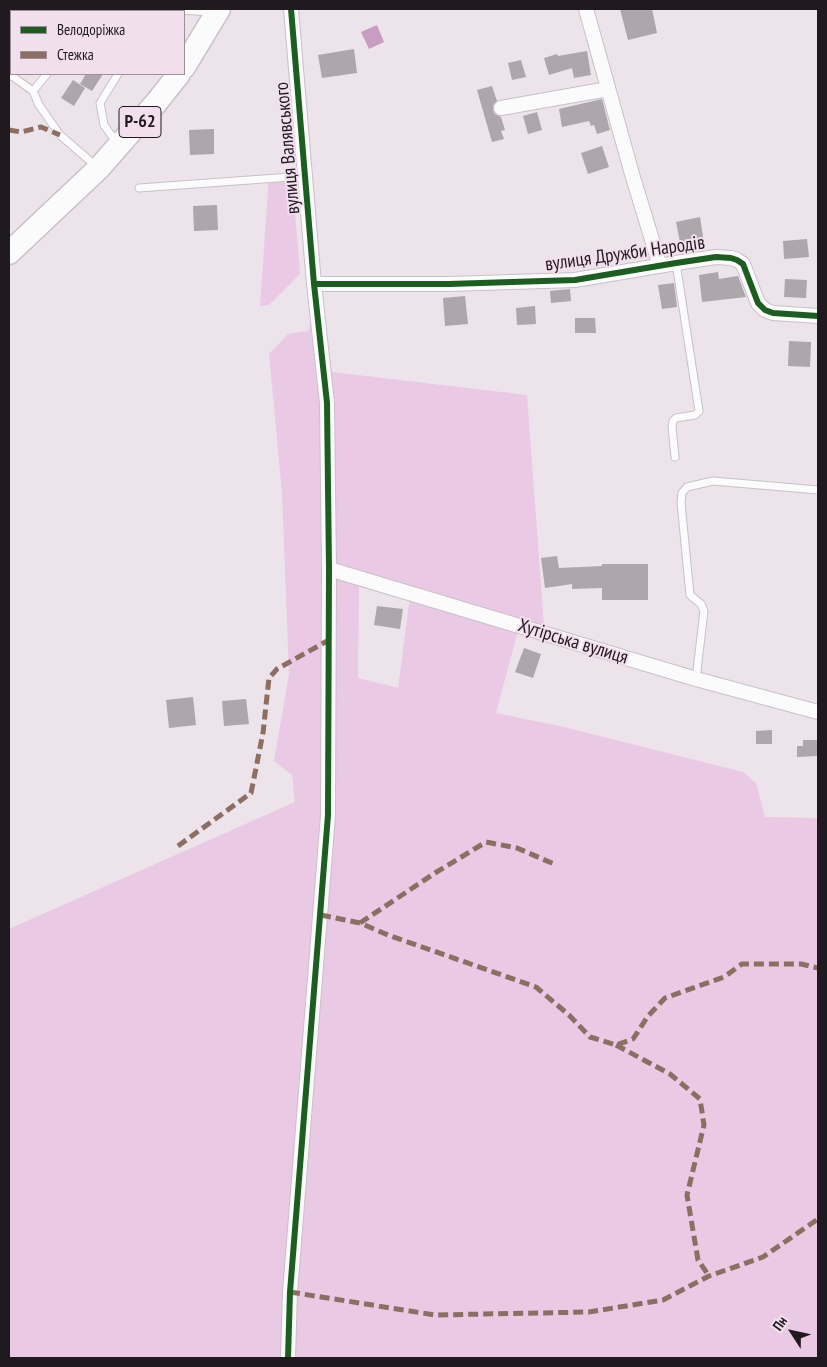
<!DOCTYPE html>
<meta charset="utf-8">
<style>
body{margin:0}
#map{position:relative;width:827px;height:1367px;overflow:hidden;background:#ede3eb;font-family:"PT Sans Narrow",sans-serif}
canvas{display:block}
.frame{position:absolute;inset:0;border:10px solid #20191f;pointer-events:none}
.legend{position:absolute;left:10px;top:10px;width:175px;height:65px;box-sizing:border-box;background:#f1dfee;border:1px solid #9d909b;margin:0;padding:6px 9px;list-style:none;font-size:15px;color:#20191f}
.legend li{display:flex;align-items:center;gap:10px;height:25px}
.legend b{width:25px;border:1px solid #9d909b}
.north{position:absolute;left:767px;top:1307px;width:50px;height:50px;-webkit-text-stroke:4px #f1dfee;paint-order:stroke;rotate:305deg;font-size:14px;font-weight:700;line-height:20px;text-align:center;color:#20191f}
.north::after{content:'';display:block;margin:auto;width:18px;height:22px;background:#20191f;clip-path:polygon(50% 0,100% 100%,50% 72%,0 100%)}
</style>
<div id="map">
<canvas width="827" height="1367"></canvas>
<div class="frame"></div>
<ul class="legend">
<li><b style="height:6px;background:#1b5e20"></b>Велодоріжка</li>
<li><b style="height:6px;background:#8d6e63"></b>Стежка</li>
</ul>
<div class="north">Пн</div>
</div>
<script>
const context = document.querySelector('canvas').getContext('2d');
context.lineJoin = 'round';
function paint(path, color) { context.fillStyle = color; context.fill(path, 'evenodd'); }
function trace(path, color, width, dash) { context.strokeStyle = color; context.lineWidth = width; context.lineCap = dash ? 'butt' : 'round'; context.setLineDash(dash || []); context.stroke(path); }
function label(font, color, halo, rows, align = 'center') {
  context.font = font + ' "PT Sans Narrow",sans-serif'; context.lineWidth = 4; context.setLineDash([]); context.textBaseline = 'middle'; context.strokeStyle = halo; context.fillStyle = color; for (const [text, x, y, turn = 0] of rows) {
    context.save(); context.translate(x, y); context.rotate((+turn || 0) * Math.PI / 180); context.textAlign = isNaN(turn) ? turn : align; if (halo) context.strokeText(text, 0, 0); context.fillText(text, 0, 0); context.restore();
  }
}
const green = new Path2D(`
 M292 175 300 274 269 305 260 306 269 176Z
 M320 293 332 372 527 395 545 639 518 631 496 713 564 727 743 772 756 783 765 817 818 818V1358H9V929L295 802 292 775 274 761 289 674 282 493 269 354 288 334 308 331ZM359 587 393 591 410 597 398 688 358 678Z`);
const water = new Path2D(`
 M377 25 384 42 369 49 361 32Z`);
const building = new Path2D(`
 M620 9H652L657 33 628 40Z
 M354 49 357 73 322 78 318 55Z
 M587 51 591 75 574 78 572 68 549 75 544 58 557 54 558 56Z
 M521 60 526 77 512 80 508 63Z
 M86 74H103L92 91 80 84Z
 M73 80 85 88 74 106 61 98Z
 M492 86 497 101 493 105V110L495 114 501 117 505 130 501 131 504 139 492 142 477 90Z
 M602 99 610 130 597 134 594 125 591 126 589 121 562 127 559 109Z
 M537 112 542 130 528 134 523 116Z
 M214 129V154L190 155 189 130Z
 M602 146 609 167 588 174 581 153Z
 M217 205 218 230 194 231 193 206Z
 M700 217 704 243 681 247 676 222Z
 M807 239 809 257 784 259 783 241Z
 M718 272 719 279 738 276 746 297 702 302 699 275Z
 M785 279 807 280 806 298 784 297Z
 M674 283 677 307 662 309 658 285Z
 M570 289 571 301 551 303 550 291Z
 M465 296 468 324 445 326 443 298Z
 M535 306 536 324 517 325 516 308Z
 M575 318H595L596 333H575Z
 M789 341 811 342 810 367 788 366Z
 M557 556 559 568 602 566V564H648V600H602V588L572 589V584L545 588 541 558Z
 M377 606 403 609 400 629 374 625Z
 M524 648 541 654 533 678 515 672Z
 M193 697 196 725 169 728 166 700Z
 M246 699 249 724 224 726 222 701Z
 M772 730V744H756V731Z
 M803 740H818V756L797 757V746H803Z`);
const lane = new Path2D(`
 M94 11 96 9
 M173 11 178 10 212 12
 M9 74 33 91 39 105 60 135 96 166
 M33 91 47 74
 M116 142 104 125 100 103 118 74
 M139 188 305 176
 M675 457 672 426 673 421 676 418 695 415 699 411 676 263
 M696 679 704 611 701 604 690 595 681 503 682 493 687 487 713 481 818 490`);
const street = new Path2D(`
 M586 9 632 174 660 266
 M501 108 608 89
 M314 284H449L575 280 676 263 716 257 731 258 737 260 743 264 758 303 765 310 773 313 818 316
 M329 569 696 679 818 712
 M288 1358 290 1292 328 815 329 569 327 403 314 284 291 9`);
const primary = new Path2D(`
 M184 67 219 9
 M9 253 99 168 156 103 179 74`);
const quiet = new Path2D(`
 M9 130 21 132 41 127 60 135
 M178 846 251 793 263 733 269 678 277 669 329 640
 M321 915 360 923 388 935 536 987 569 1015 590 1037 616 1045 633 1039 648 1016 665 998 724 977 742 964H801L818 968
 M360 923 435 873 486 842 517 848 554 864
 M616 1045 670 1074 700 1099 704 1125 687 1195 698 1260 709 1276
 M290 1292 435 1315 589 1312 663 1300 709 1276 763 1257 818 1219`);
const cycleway = new Path2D(`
 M314 284H449L575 280 676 263 716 257 731 258 737 260 743 264 758 303 765 310 773 313 818 316
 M288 1358 290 1292 328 815 329 569 327 403 314 284 291 9`);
const shields = [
 [140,122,42]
];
const shieldNames = [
 ["Р-62",140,122]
];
const streetNames = [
 ["вулиця Валявського",288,148,-95],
 ["вулиця Дружби Народів",625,254,-8],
 ["Хутірська вулиця",573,642,17]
];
paint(green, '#eac9e4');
paint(water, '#c99cc2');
paint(building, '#ada6ac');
trace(lane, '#c8c1c7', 9);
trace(street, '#c8c1c7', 16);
trace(primary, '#c8c1c7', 25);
trace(lane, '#fcfbfc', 7);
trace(street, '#fcfbfc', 14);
trace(primary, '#fcfbfc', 22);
trace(quiet, '#8d6e63', 5, [10, 5]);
trace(cycleway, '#1b5e20', 6);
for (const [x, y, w] of shields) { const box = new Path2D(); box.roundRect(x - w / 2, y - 15.5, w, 31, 4); context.fillStyle = '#f1dfee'; context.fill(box); trace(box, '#20191f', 1); }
label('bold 18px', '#20191f', null, shieldNames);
label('19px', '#20191f', '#f1dfee', streetNames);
</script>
